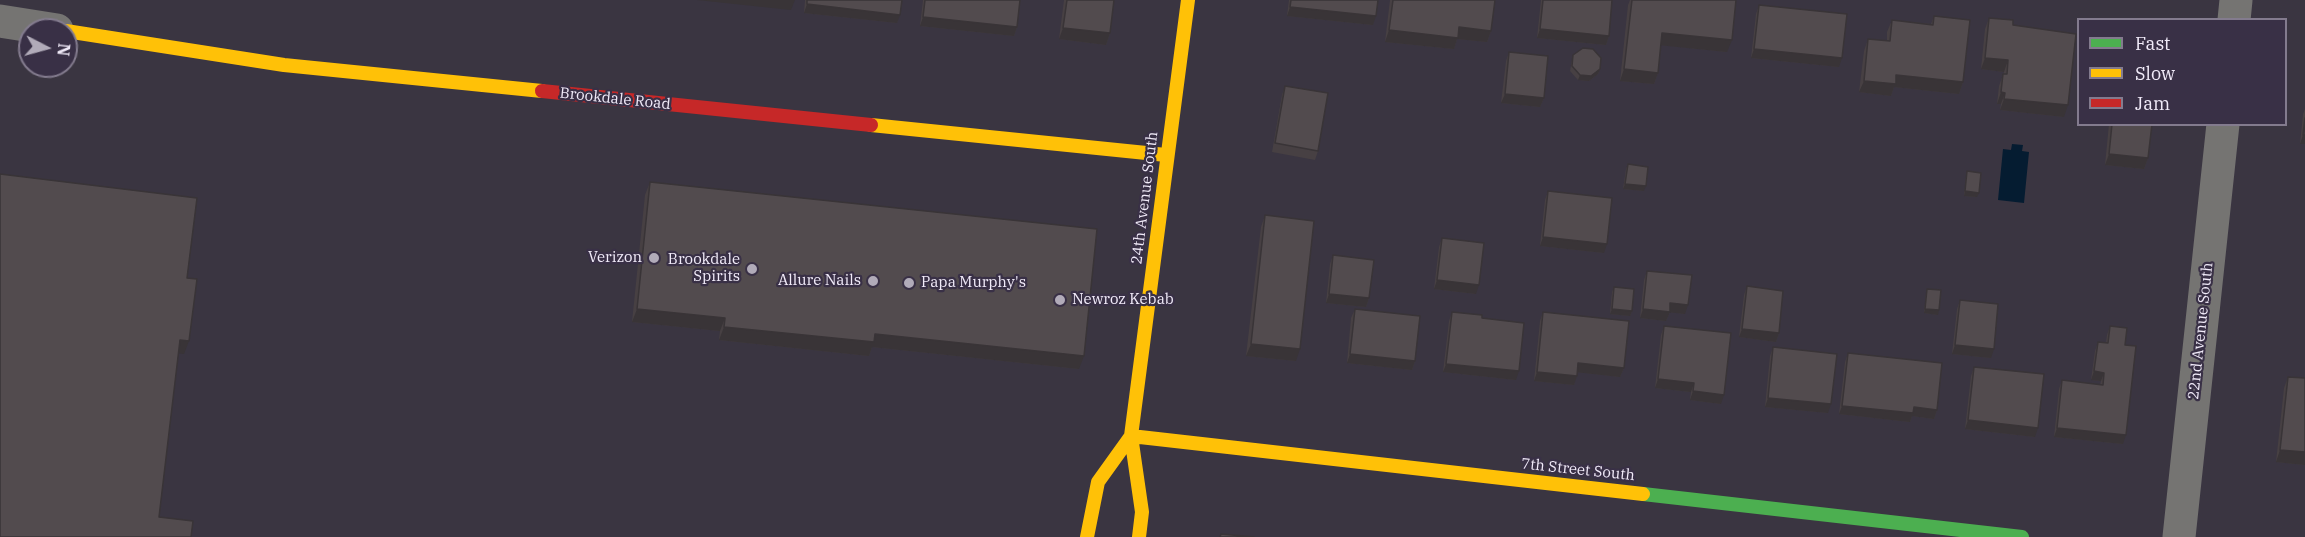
<!DOCTYPE html>
<style>
body{margin:0}
#map{position:relative;width:2305px;height:537px;overflow:hidden;background:#3a3541;font-family:"IBM Plex Serif",serif}
canvas{display:block}
.legend{position:absolute;left:2077px;top:18px;width:210px;height:108px;box-sizing:border-box;background:#393046;border:2px solid #837b8e;margin:0;padding:8px 10px;list-style:none;font-size:18px;color:#f1ebf9}
.legend li{display:flex;align-items:center;gap:12px;height:30px}
.legend b{width:30px;border:2px solid #837b8e}
.north{position:absolute;left:18px;top:18px;width:60px;height:60px;box-sizing:border-box;background:#393046;border:2px solid #837b8e;border-radius:50%;rotate:96deg;font-size:16px;font-weight:700;line-height:24px;text-align:center;color:#f1ebf9}
.north::after{content:'';display:block;margin:auto;width:21px;height:27px;background:#b1abb9;clip-path:polygon(50% 0,100% 100%,50% 72%,0 100%)}
</style>
<div id="map">
<canvas width="2305" height="537"></canvas>
<ul class="legend">
<li><b style="height:8px;background:#4caf50"></b>Fast</li>
<li><b style="height:8px;background:#ffc107"></b>Slow</li>
<li><b style="height:8px;background:#c62828"></b>Jam</li>
</ul>
<div class="north">N</div>
</div>
<script>
const context = document.querySelector('canvas').getContext('2d');
context.lineJoin = 'round';
function paint(path, color) { context.fillStyle = color; context.fill(path, 'evenodd'); }
function trace(path, color, width, dash) { context.strokeStyle = color; context.lineWidth = width; context.lineCap = dash ? 'butt' : 'round'; context.setLineDash(dash || []); context.stroke(path); }
function label(font, color, halo, rows, align = 'center') {
  context.font = font + ' "IBM Plex Serif",serif'; context.lineWidth = 4.5; context.setLineDash([]); context.textBaseline = 'middle'; context.strokeStyle = halo; context.fillStyle = color; for (const [text, x, y, turn = 0] of rows) {
    context.save(); context.translate(x, y); context.rotate((+turn || 0) * Math.PI / 180); context.textAlign = isNaN(turn) ? turn : align; if (halo) context.strokeText(text, 0, 0); context.fillText(text, 0, 0); context.restore();
  }
}
const water = new Path2D(`
 M2012 144 2023 145 2022 151 2029 152 2024 203 1998 200 2003 149 2011 150Z`);
const street = new Path2D(`
 M2234 20 2236 0
 M0 21 57 30
 M2179 537 2223 124`);
const fast = new Path2D(`
 M1643 494 2022 537`);
const slow = new Path2D(`
 M66 31 284 65 542 91
 M871 125 1166 155
 M1131 436 1643 494
 M1087 537 1098 482 1131 436
 M1139 537 1142 512 1131 436 1188 0`);
const jam = new Path2D(`
 M542 91 871 125`);
const wall = new Path2D(`
 M805 0H902L897 23 804 13Z
 M923 0H1020L1017 27 1014 36 920 26Z
 M1064 0H1114L1110 33 1106 45 1059 39Z
 M1289 0H1378L1373 25 1287 16Z
 M1390 0H1495L1491 31 1487 42 1457 39 1454 49 1385 42Z
 M1541 0H1612L1609 36 1606 45 1537 38Z
 M1630 0H1736L1727 52 1661 45 1658 73 1654 84 1620 81 1628 5Z
 M1759 5 1839 67 1751 58 1756 14Z
 M1934 16 1963 82 1959 94 1894 87 1891 96 1859 92 1864 51 1868 39 1887 41V32L1892 20 1931 24Z
 M1989 18 2013 25 2064 117 2000 110 2001 104H1997L1999 86 2004 72 1981 69 1985 29Z
 M1509 52 1544 98 1540 107 1501 103 1506 61Z
 M1573 55 1600 69 1598 74 1589 81 1578 80 1570 71 1572 60Z
 M1285 86 1318 151 1315 160 1272 152 1282 95Z
 M2305 109V144H2300L2303 114Z
 M2109 124H2152L2148 158 2144 169 2105 165Z
 M1628 164 1644 191 1623 189 1626 169Z
 M1967 171 1977 197 1964 196 1966 176Z
 M650 182 1079 369 872 347 869 356 719 340 720 331 632 322 645 195Z
 M1548 191 1604 253 1540 246 1545 200Z
 M1265 215 1296 361 1246 356 1261 227Z
 M1442 238 1476 294 1434 289 1439 247Z
 M1333 255 1369 298 1366 307 1326 303 1330 264Z
 M1647 271 1685 314 1670 312 1666 321 1640 318 1644 280Z
 M1747 286 1779 333 1776 342 1739 337 1744 295Z
 M1614 287 1632 311 1630 316 1610 314 1612 292Z
 M1927 289 1938 315 1924 313 1926 293Z
 M1960 300 1991 358 1952 354 1957 309Z
 M1355 309 1415 361 1412 370 1347 363 1351 318Z
 M1452 312 1482 318 1516 380 1443 372 1449 321Z
 M1543 312 1624 368 1620 377 1577 372 1574 385 1534 381 1540 321Z
 M1664 326 1721 404 1690 400 1691 392 1655 388 1661 335Z
 M2110 326 2125 345 2123 444 2054 437 2059 389 2062 380 2100 385 2101 381 2091 380 2095 351 2098 342 2106 343 2107 335Z
 M1773 347 1828 413 1765 407 1770 356Z
 M1848 353 1937 410 1934 419 1912 416 1910 422 1839 414 1845 362Z
 M1974 367 2035 437 1965 429 1971 376Z
 M2288 377 2305 465 2276 462 2284 388Z`);
const shadedWall = new Path2D(`
 M697 0H795L791 10Z
 M807 4 900 15 897 23 804 13Z
 M1290 7 1376 16 1373 25 1287 16Z
 M923 17 1017 27 1014 36 920 26Z
 M1459 27 1491 31 1487 42 1457 39 1454 49 1385 42 1389 30Z
 M1063 28 1110 33 1106 45 1059 39Z
 M1540 29 1609 36 1606 45 1537 38Z
 M1662 33 1732 40 1727 52 1658 45Z
 M1754 49 1842 58 1839 67 1751 58Z
 M1985 58 2008 60 2004 72 1981 69Z
 M1600 69 1598 74 1589 81 1578 80 1580 75Z
 M1624 69 1658 73 1654 84 1620 81Z
 M1896 75 1963 82 1959 94 1894 87 1891 96 1859 92 1864 81Z
 M2001 92 2005 93 2001 104H1997Z
 M1505 94 1544 98 1540 107 1501 103Z
 M2004 99 2068 105 2064 117 2000 110Z
 M2303 135H2305V144H2300Z
 M2109 154 2148 158 2144 169 2105 165Z
 M1625 184 1646 186 1644 191 1623 189Z
 M1965 191 1979 193 1977 197 1964 196Z
 M1543 237 1607 244 1604 253 1540 246Z
 M1437 280 1479 285 1476 294 1434 289Z
 M1329 294 1369 298 1366 307 1326 303Z
 M1670 303 1688 305 1685 314 1667 312Z
 M637 309 725 318 720 331 632 322Z
 M1612 309 1632 311 1630 316 1610 314Z
 M1643 309 1670 312 1666 321 1640 318Z
 M1925 309 1939 310 1938 315 1924 313Z
 M724 327 875 334 1084 356 1079 369 872 347 869 356 719 340Z
 M1742 329 1779 333 1776 342 1739 337Z
 M180 340 189 341 184 354 175 353Z
 M1251 344 1300 349 1296 361 1246 356Z
 M1955 345 1994 349 1991 358 1952 354Z
 M1350 354 1415 361 1412 370 1347 363Z
 M1578 363 1624 368 1620 377 1575 372Z
 M1446 364 1519 371 1516 380 1443 372Z
 M2094 371 2104 373 2101 381 2091 380Z
 M1537 372 1577 376 1574 385 1534 381Z
 M1658 379 1694 383 1691 392 1655 388Z
 M1693 391 1724 395 1721 404 1690 400Z
 M1768 398 1831 404 1828 413 1765 407Z
 M1842 406 1914 407 1937 410 1934 419 1912 416 1910 422 1839 414Z
 M1968 420 2038 428 2035 437 1965 429Z
 M2057 428 2126 435 2123 444 2054 437Z
 M2280 450 2305 452V465L2276 462Z`);
const building = new Path2D(`
 M807 0H902L900 15 807 4Z
 M925 0H1020L1017 27 923 17Z
 M1067 0H1114L1110 33 1063 28Z
 M1291 0H1378L1376 16 1290 7Z
 M1393 0H1495L1491 31 1459 27 1458 38 1389 30Z
 M1543 0H1612L1609 36 1540 29Z
 M1632 0H1736L1732 40 1662 33 1658 73 1624 69Z
 M1759 5 1847 14 1842 58 1754 49Z
 M1934 16 1970 20 1963 82 1896 75V84L1864 81 1868 39 1890 41 1892 20 1933 25Z
 M1989 18 2013 20V25L2076 34 2068 105 2004 99 2005 93 2001 92 2003 74H2007L2008 60 1985 58Z
 M1583 48 1593 49 1601 58 1600 69 1591 76 1580 75 1572 66 1573 55Z
 M1509 52 1548 56 1544 98 1505 94Z
 M1285 86 1328 93 1318 151 1275 143Z
 M2305 118V135H2303Z
 M2112 124H2152L2148 158 2109 154Z
 M1628 164 1648 167 1646 186 1625 184Z
 M1967 171 1981 173 1979 193 1965 191Z
 M0 174 197 198 187 278 197 279 189 341 180 340 159 517 193 521 191 537H0Z
 M650 182 1097 229 1084 356 875 334 874 342 724 327 725 318 637 309Z
 M1548 191 1612 198 1607 244 1543 237Z
 M1265 215 1314 221 1300 349 1251 344Z
 M1442 238 1484 243 1479 285 1437 280Z
 M1333 255 1374 260 1369 298 1329 294Z
 M1647 271 1692 275 1688 305 1670 303V312L1643 309Z
 M1747 286 1783 291 1779 333 1742 329Z
 M1614 287 1634 289 1632 311 1612 309Z
 M1927 289 1941 290 1939 310 1925 309Z
 M1960 300 1998 304 1994 349 1955 345Z
 M1355 309 1420 316 1415 361 1350 354Z
 M1452 312 1482 315V318L1524 323 1519 371 1446 364Z
 M1543 312 1629 321 1624 368 1578 363 1577 376 1537 372Z
 M1664 326 1731 333 1724 395 1693 391 1694 383 1658 379Z
 M2110 326 2127 328 2125 345 2136 346 2126 435 2057 428 2062 380 2103 385 2104 373 2094 371 2098 342 2108 343Z
 M1773 347 1837 354 1831 404 1768 398Z
 M1848 353 1942 363 1937 410 1914 407 1913 413 1842 406Z
 M1974 367 2044 374 2038 428 1968 420Z
 M2288 377 2305 378V452L2280 450Z
 M1221 534 1254 537H1220Z`);
const markers = [
 [654,258,6,"#b1abb9"],
 [752,269,6,"#b1abb9"],
 [873,281,6,"#b1abb9"],
 [909,283,6,"#b1abb9"],
 [1060,300,6,"#b1abb9"]
];
const streetNames = [
 ["Brookdale Road",615,99,6],
 ["24th Avenue South",1145,198,-83],
 ["22nd Avenue South",2201,331,-84],
 ["7th Street South",1578,470,6]
];
const poiNames = [
 ["Verizon",642,258],
 ["Brookdale",740,260],
 ["Spirits",740,277],
 ["Allure Nails",861,281],
 ["Papa Murphy's",921,283,"left"],
 ["Newroz Kebab",1072,300,"left"]
];
paint(water, '#051c31');
trace(street, '#757472', 33);
trace(fast, '#4caf50', 14);
trace(slow, '#ffc107', 14);
trace(jam, '#c62828', 14);
paint(wall, '#474043');
paint(shadedWall, '#393437');
paint(building, '#524b4e');
trace(building, '#393437', 1.5);
for (const [x, y, r, color] of markers) { const dot = new Path2D(); dot.arc(x, y, r, 0, 2 * Math.PI); context.fillStyle = color; context.fill(dot); trace(dot, '#393046', 2); }
label('15px', '#f1ebf9', '#393046', streetNames);
label('15px', '#f1ebf9', '#393046', poiNames, 'right');
</script>
